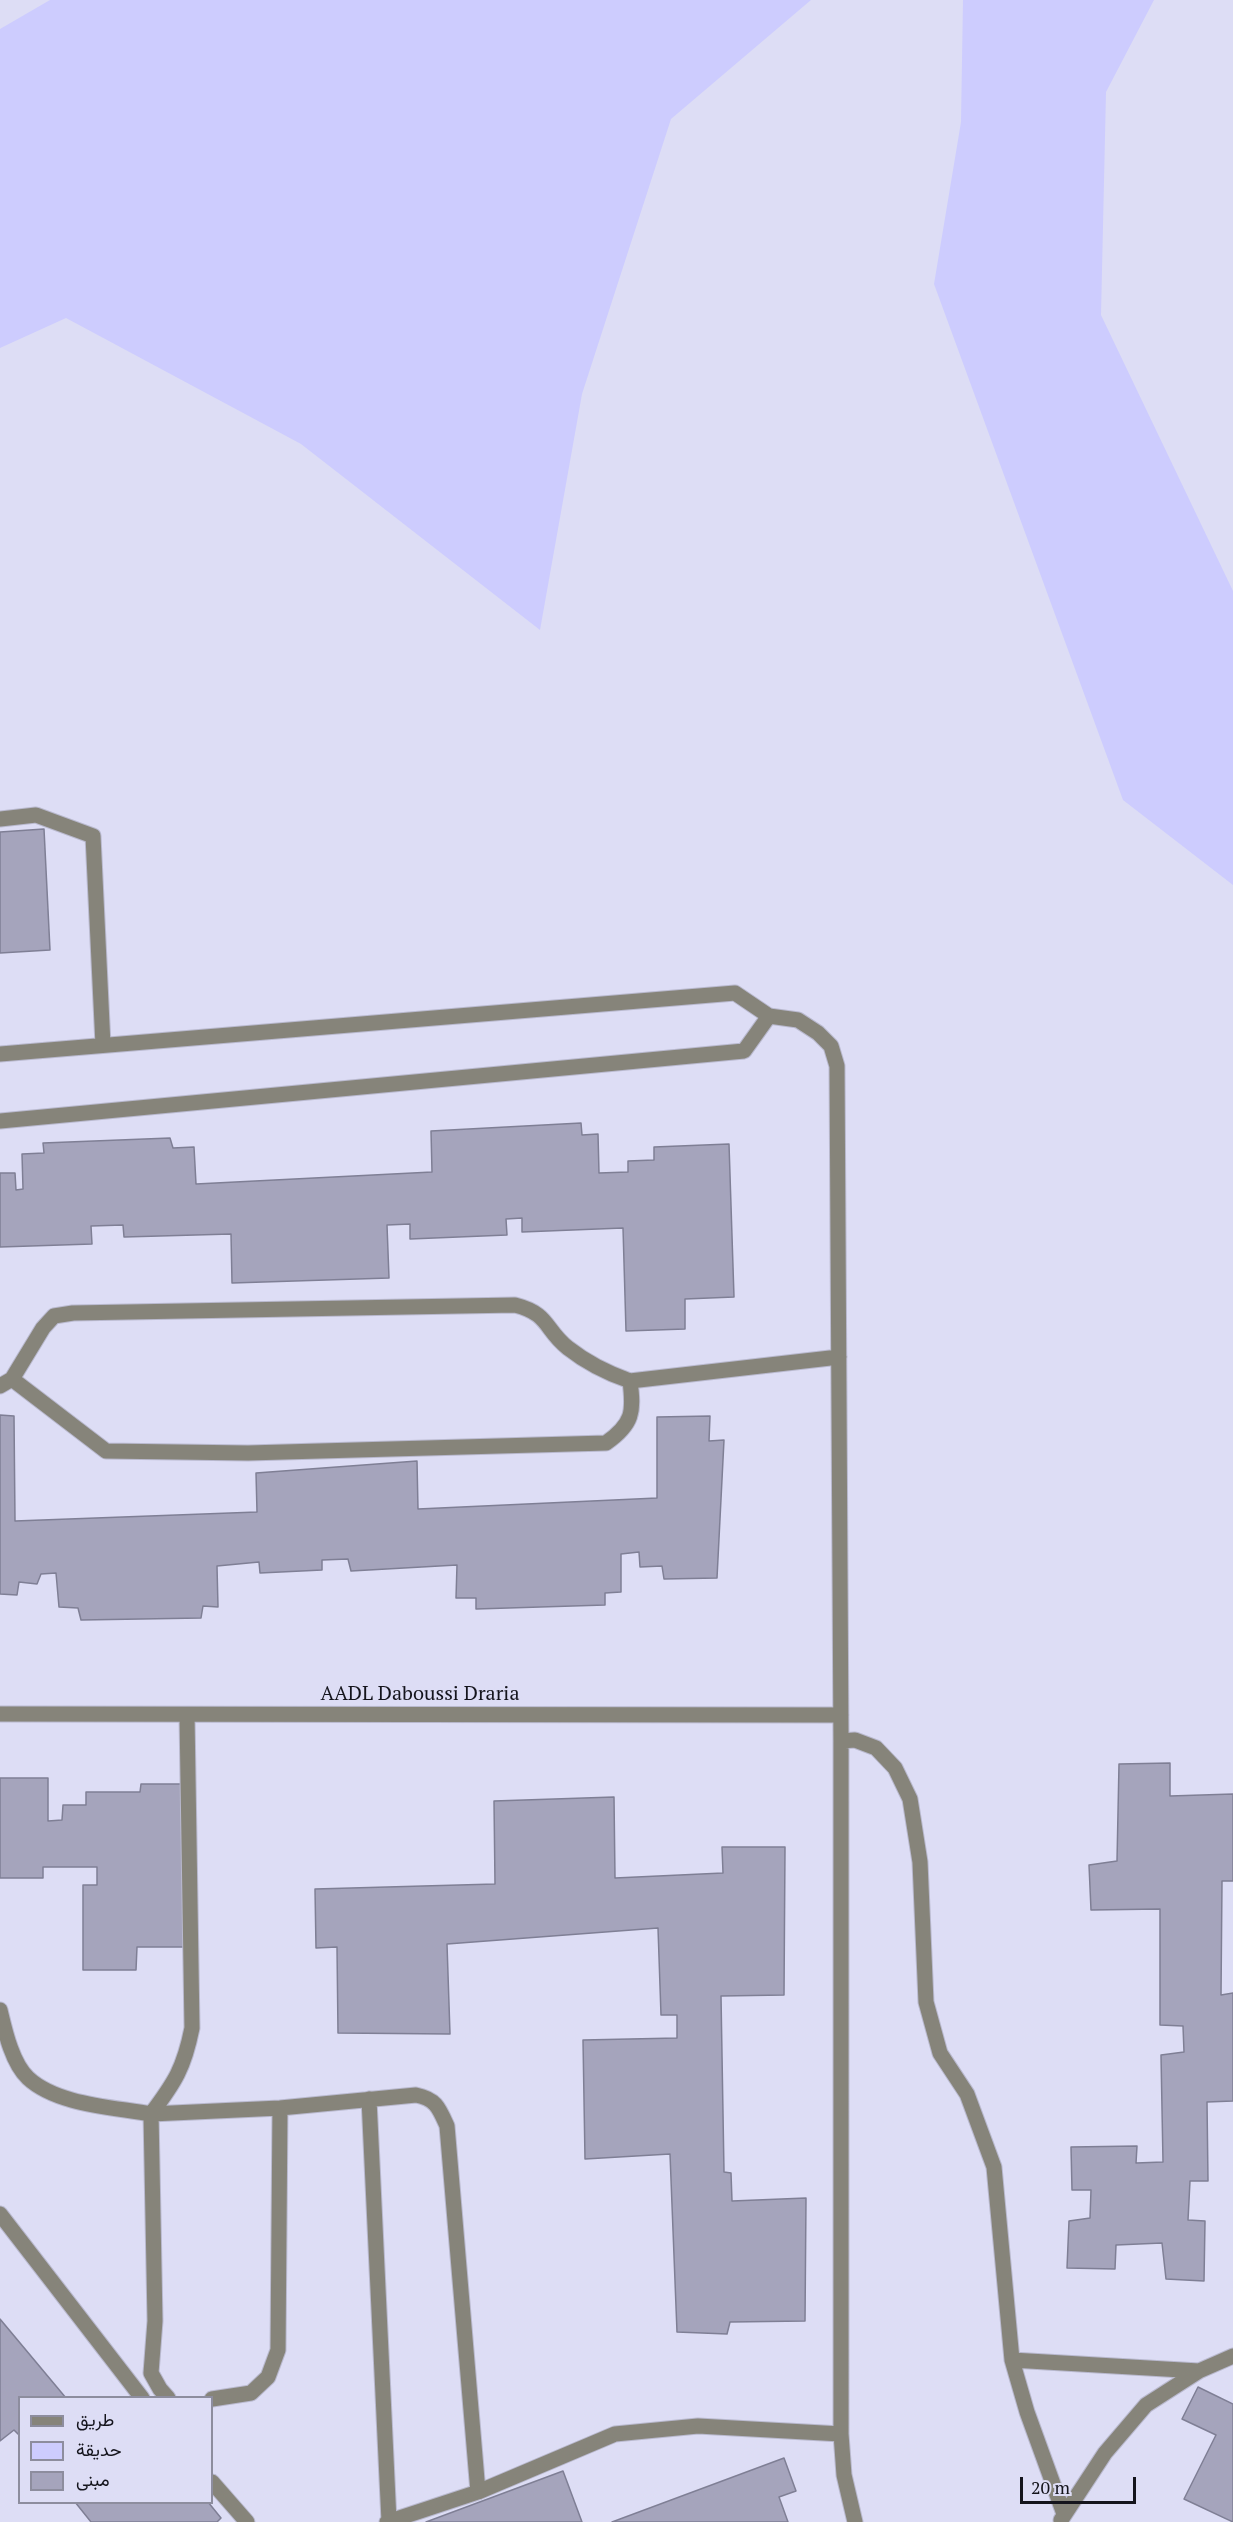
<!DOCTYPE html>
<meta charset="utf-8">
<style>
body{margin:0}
#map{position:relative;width:1233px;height:2522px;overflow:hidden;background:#ddddf5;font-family:"PT Serif",Vazirmatn,serif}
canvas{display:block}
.legend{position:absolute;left:18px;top:2396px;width:195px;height:108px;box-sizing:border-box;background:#ddddf5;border:2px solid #8d8d9e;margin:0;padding:8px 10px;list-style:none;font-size:18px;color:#14141c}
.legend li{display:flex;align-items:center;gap:12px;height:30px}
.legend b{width:30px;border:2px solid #8d8d9e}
.scale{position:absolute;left:1020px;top:2477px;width:116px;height:27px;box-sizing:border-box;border:3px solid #14141c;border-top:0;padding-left:8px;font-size:18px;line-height:21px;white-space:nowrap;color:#14141c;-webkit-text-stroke:4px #ddddf5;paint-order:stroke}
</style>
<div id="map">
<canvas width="1233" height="2522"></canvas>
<ul class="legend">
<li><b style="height:8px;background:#86847a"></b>طريق</li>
<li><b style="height:16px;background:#cdccfe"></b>حديقة</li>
<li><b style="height:16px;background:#a5a4bc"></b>مبنى</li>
</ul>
<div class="scale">20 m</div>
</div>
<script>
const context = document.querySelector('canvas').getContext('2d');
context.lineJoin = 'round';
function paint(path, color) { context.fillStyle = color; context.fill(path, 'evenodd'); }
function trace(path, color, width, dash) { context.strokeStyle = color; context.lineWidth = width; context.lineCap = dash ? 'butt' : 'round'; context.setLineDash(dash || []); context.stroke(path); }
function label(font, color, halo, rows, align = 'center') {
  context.font = font + ' "PT Serif",serif'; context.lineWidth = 6; context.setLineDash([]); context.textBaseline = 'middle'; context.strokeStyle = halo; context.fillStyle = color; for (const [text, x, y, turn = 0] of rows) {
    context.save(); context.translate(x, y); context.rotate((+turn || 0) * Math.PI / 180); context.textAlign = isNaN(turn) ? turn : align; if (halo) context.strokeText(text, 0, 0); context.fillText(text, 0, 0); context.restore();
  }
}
const green = new Path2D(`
 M50 0H811L671 119 582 394 540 630 301 444 66 318 0 348V29Z
 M963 0H1154L1106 92 1101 315 1233 591V885L1123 800 934 284 961 122Z`);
const building = new Path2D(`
 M44 829 50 950 0 953V832Z
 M581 1123 582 1135 598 1134 599 1173 628 1172V1161L654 1160V1147L729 1144 734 1297 685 1299V1329L626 1331 623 1228 522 1232V1218L506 1219 507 1235 410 1239V1224L387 1225 389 1278 232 1283 231 1234 124 1237 123 1225 91 1226 92 1244 0 1247V1173H15L16 1190 23 1189 22 1154 44 1153 43 1143 170 1138 173 1148 194 1147 196 1184 432 1172 431 1131Z
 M0 1415 14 1416 15 1521 257 1512 256 1473 417 1461 418 1509 657 1498V1417L710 1416 709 1441 724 1440 717 1578 664 1579 662 1566 640 1567 639 1552 621 1554V1592L605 1593V1605L476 1609V1598H456L457 1565 351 1571 348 1559 322 1560V1570L260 1573 259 1562 217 1566 218 1607 203 1606 201 1618 81 1620 78 1608 59 1607 56 1573 41 1574 37 1584 19 1582 17 1595 0 1594Z
 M1170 1763V1796L1233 1794V1881H1222L1221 1995 1233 1993V2101L1207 2102 1208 2181H1190L1188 2220 1205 2221 1204 2281 1166 2279 1162 2243 1116 2245 1115 2269 1067 2268 1069 2221 1090 2218 1091 2190H1072L1071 2147 1137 2146 1136 2163 1163 2162 1161 2055 1184 2052 1183 2026 1160 2025V1909L1091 1910 1089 1865 1117 1861 1119 1764Z
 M0 1778H48V1821L62 1820 63 1805H86V1792H140L141 1784H186V1947H137L136 1970H83V1885H97V1867H43V1878H0Z
 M614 1797 615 1878 723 1873 722 1847H785L784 1995 721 1996 724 2172 731 2173 732 2201 806 2198 805 2321 730 2322 727 2334 677 2332 670 2154 585 2159 583 2040 677 2038V2015H661L658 1928 447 1944 450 2034 338 2033 337 1947 316 1948 315 1889 495 1884 494 1801Z
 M0 2319 66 2398H20V2436L14 2430 0 2441Z
 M1198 2387 1233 2404V2522L1184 2499 1216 2435 1182 2419Z
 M784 2458 796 2491 779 2497 788 2522H612Z
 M563 2471 582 2522H426Z
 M75 2502H208L221 2518 217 2522H91Z`);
const minor = new Path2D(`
 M0 819 36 815 93 836 103 1045
 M0 1054 735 993 769 1016 798 1020 818 1033 831 1046 837 1066 841 1741V2434L844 2475 855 2522
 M0 1121 744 1051 769 1016
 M12 1379 106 1451 248 1453 606 1443C633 1424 634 1412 630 1381
 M0 1386 12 1379 43 1328 54 1316 73 1313 515 1305C550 1314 544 1329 568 1348 587 1363 607 1373 630 1381L839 1357
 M0 1714 841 1715
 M841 1741 855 1740 876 1748 895 1768 910 1799 920 1862 926 2002 940 2053 967 2094 994 2167 1012 2360 1027 2412 1064 2514
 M0 2010C5 2031 12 2063 28 2078 57 2105 113 2107 151 2114 175 2082 184 2068 192 2028L187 1716
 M369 2099 389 2521
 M0 2214 142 2398
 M1012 2360 1199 2371
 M168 2398 160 2389 151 2373 155 2321 151 2114 280 2108 416 2095C436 2099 439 2108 447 2126L478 2492
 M212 2399 251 2393 268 2377 278 2350 280 2108
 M212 2482 247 2522
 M1061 2520 1105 2453 1146 2405 1199 2371 1233 2356
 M387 2522 478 2492 615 2434 698 2426 841 2434`);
const streetNames = [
 ["AADL Daboussi Draria",420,1694]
];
paint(green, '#cdccfe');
paint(building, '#a5a4bc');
trace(building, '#7f7f95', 1.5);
trace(minor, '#b9b9ce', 17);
trace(minor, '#86847a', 15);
label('20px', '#14141c', '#ddddf5', streetNames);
</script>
